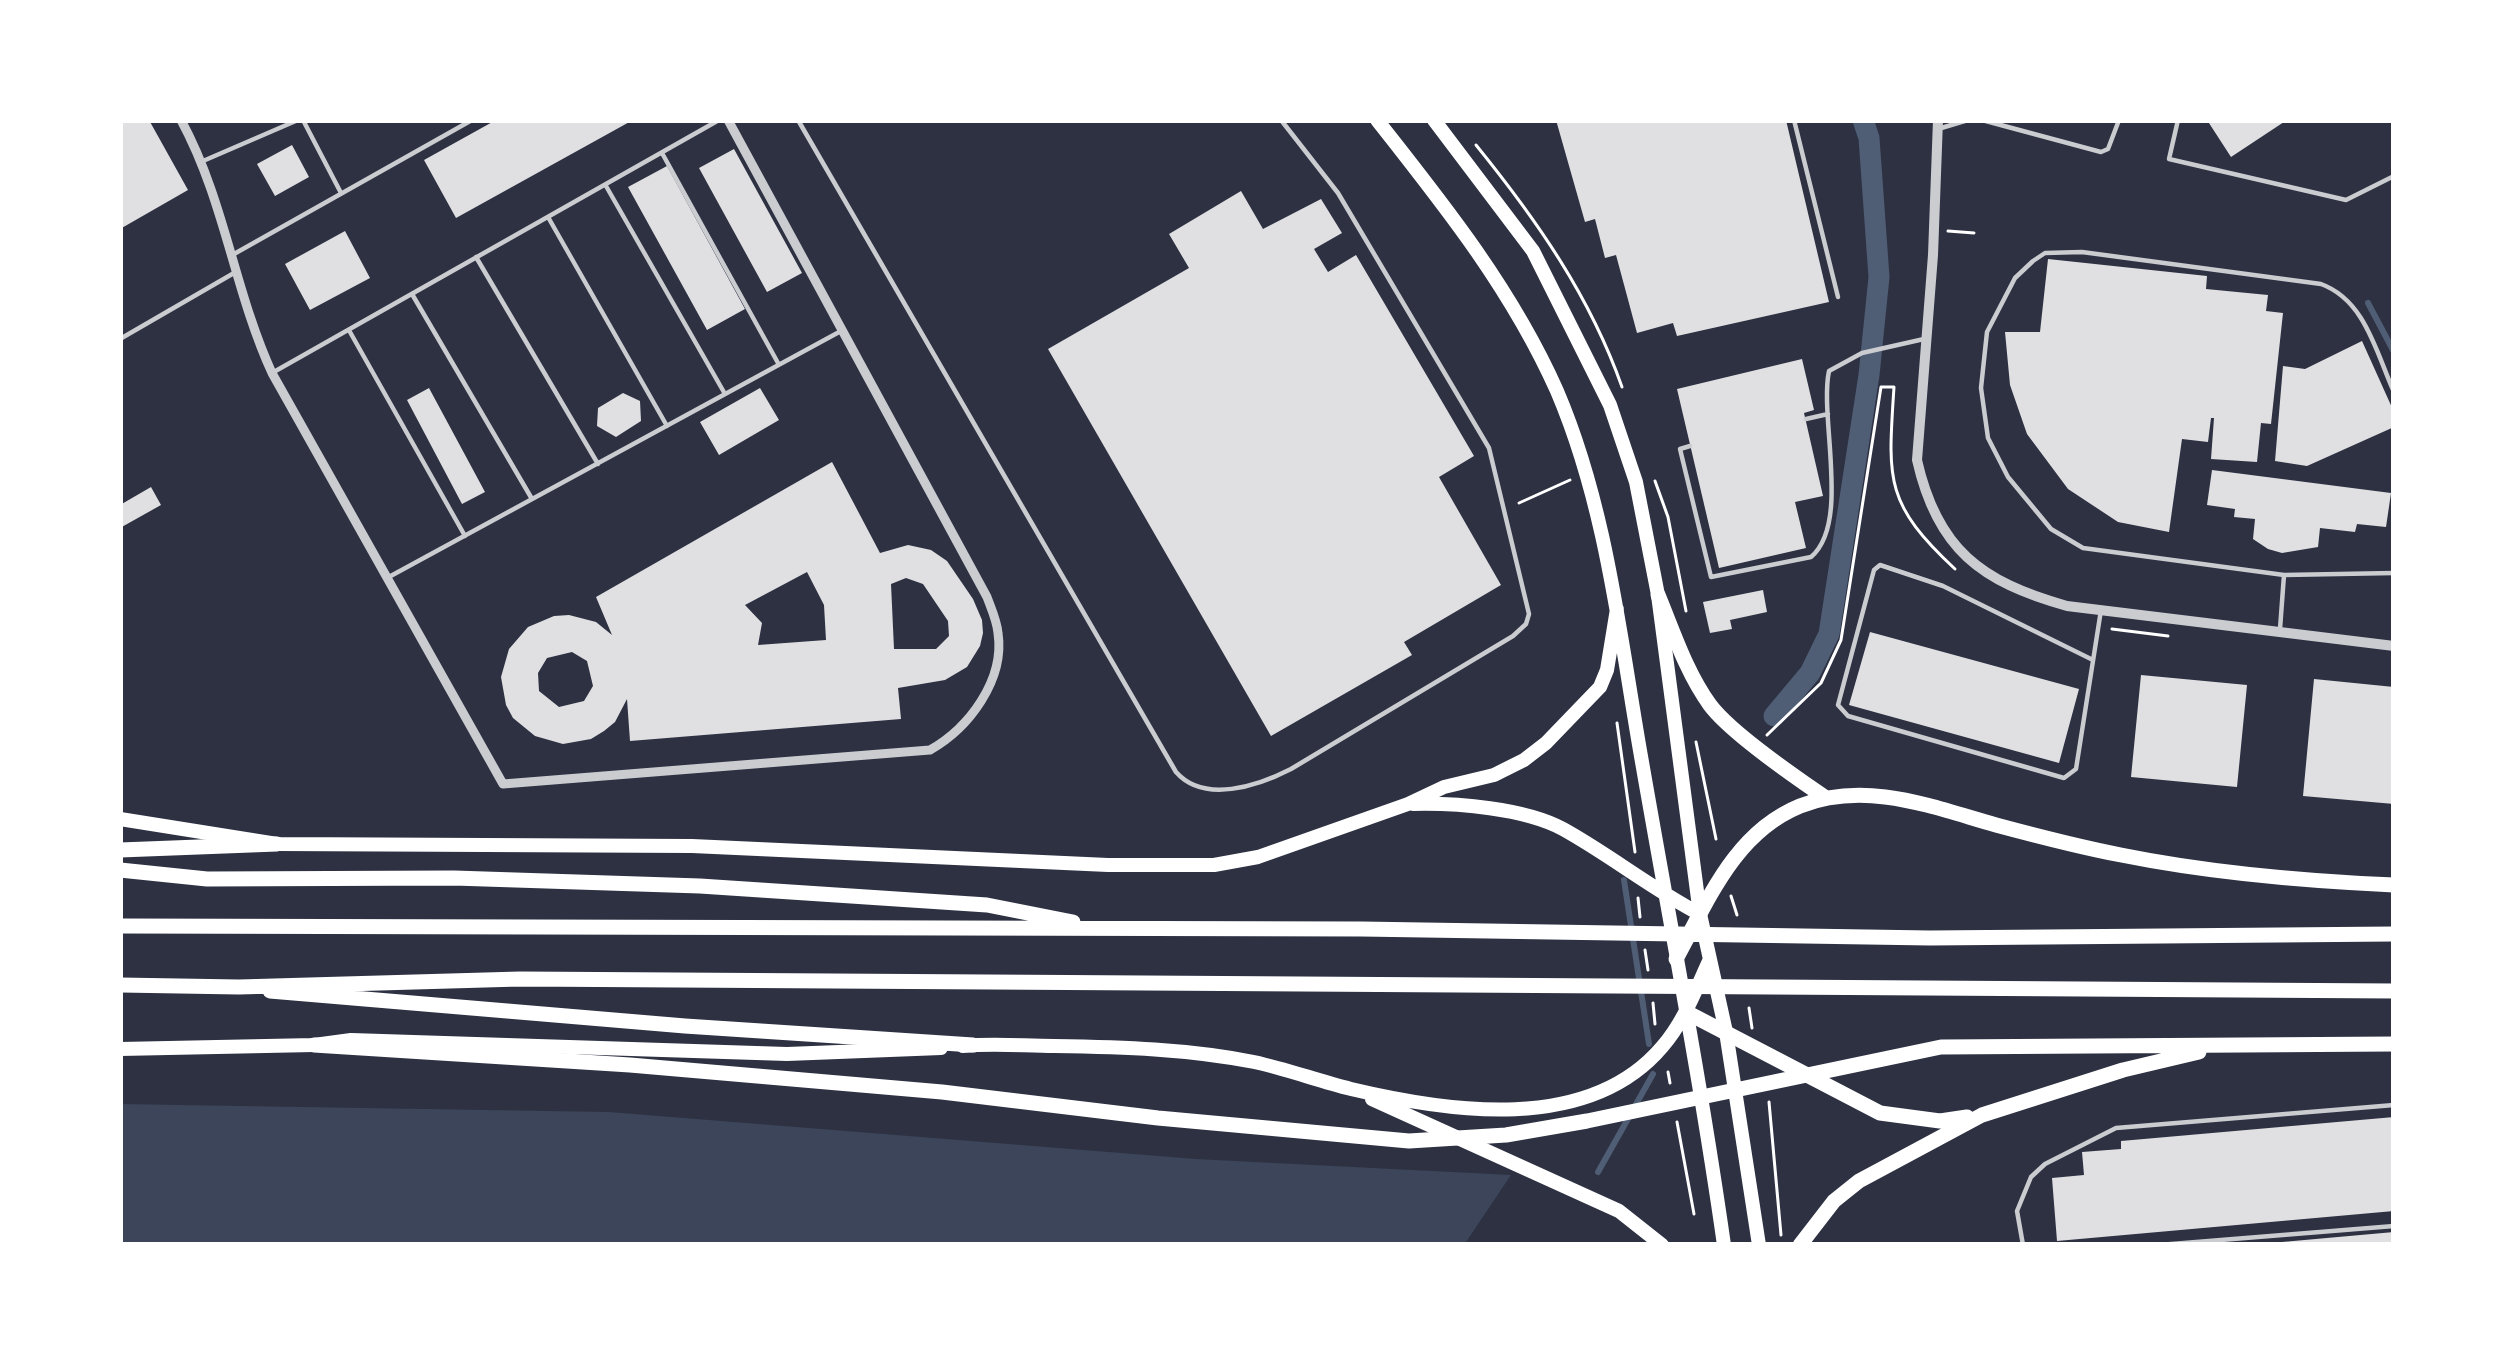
<!DOCTYPE html>
<style>
body{margin:0}
#map{position:relative;width:2514px;height:1365px;overflow:hidden;background:#2d3142;font-family:Montserrat,sans-serif}
canvas{display:block}
.frame{position:absolute;inset:0;border:123px solid #fff;pointer-events:none}
</style>
<div id="map">
<canvas width="2514" height="1365"></canvas>
<div class="frame"></div>
</div>
<script>
const context = document.querySelector('canvas').getContext('2d');
context.lineJoin = 'round';
function paint(path, color) { context.fillStyle = color; context.fill(path, 'evenodd'); }
function trace(path, color, width, dash) { context.strokeStyle = color; context.lineWidth = width; context.lineCap = dash ? 'butt' : 'round'; context.setLineDash(dash || []); context.stroke(path); }
const green = new Path2D(`
 M120 1104 609 1112 1196 1159 1511 1175 1464 1245H120Z`);
const stream = new Path2D(`
 M2368 303 2394 352
 M1624 880 1649 1044
 M1635 1106 1653 1074
 M1598 1172 1629 1117`);
const canal = new Path2D(`
 M1774 716 1810 673 1829 634 1869 375 1879 277 1869 138 1863 120`);
const building = new Path2D(`
 M120 120H149L188 190 120 229Z
 M496 120H633L456 218 424 160Z
 M1556 120H1786L1829 302 1677 336 1673 323 1637 333 1616 255 1605 258 1595 219 1585 222Z
 M2207 120H2287L2231 157Z
 M292 145 309 177 275 196 257 164Z
 M734 149 802 273 767 292 699 168Z
 M667 166 745 309 707 330 628 187Z
 M1241 191 1263 229 1321 199 1342 233 1314 249 1328 272 1356 255 1474 456 1439 477 1501 585 1404 642 1412 655 1271 736 1048 349 1189 268 1169 234Z
 M345 231 370 278 310 310 285 264Z
 M2048 259 2207 276 2206 289 2268 295 2266 311 2283 313 2271 424 2261 423 2257 462 2211 459 2214 418H2211L2208 442 2182 439 2169 532 2118 522 2068 489 2027 434 2010 385 2005 332H2040Z
 M2362 341 2394 412V427L2307 466 2275 461 2283 366 2305 369Z
 M1802 359 1814 410 1804 413 1823 496 1795 502 1806 548 1719 568 1677 389Z
 M429 388 485 492 462 504 407 400Z
 M760 388 779 420 719 455 700 422Z
 M623 393 640 401 641 421 616 437 597 426 598 408Z
 M832 462 880 553 908 545 931 550 947 561 973 599 982 620 983 633 980 646 967 667 945 680 898 688 901 719 630 741 627 699 615 722 604 731 591 739 563 744 535 736 513 718 506 705 501 677 509 649 528 627 554 616 569 615 596 622 612 635 596 597ZM807 572 824 605 826 640 758 645 762 623 745 605ZM906 578 923 584 948 621 949 636 936 649H894L891 584ZM572 652 587 661 593 686 584 701 559 707 539 691 538 673 547 658Z
 M2212 470 2391 493 2386 527 2357 524 2355 532 2320 528 2318 547 2282 553 2268 549 2253 539 2255 519 2234 517 2235 509 2207 505Z
 M151 487 161 505 120 528V505Z
 M1763 590 1767 612 1730 620 1732 629 1710 633 1703 602Z
 M1870 632 2079 689 2059 763 1849 705Z
 M2141 675 2247 685 2237 787 2131 777Z
 M2314 679 2394 687V804L2303 796Z
 M2394 1117V1211L2057 1241 2052 1178 2084 1175 2082 1152 2121 1149V1141Z
 M2394 1232V1245H2282V1242Z`);
const path = new Path2D(`
 M1476 145C1536 219 1590 296 1622 387
 M1948 231 1974 233
 M1655 481 1668 517 1686 611
 M1519 503 1570 480
 M2112 629 2168 636
 M1617 723 1635 852
 M1767 735 1821 683 1841 640 1881 387H1894C1888 479 1884 503 1955 569
 M1696 742 1716 839
 M1731 896 1737 915
 M1638 898 1640 917
 M1645 950 1648 970
 M1653 1003 1655 1024
 M1749 1008 1752 1028
 M1668 1072 1670 1083
 M1769 1102 1781 1235
 M1677 1122 1694 1214`);
const service = new Path2D(`
 M303 120 341 193
 M798 120 1176 772C1204 804 1258 786 1291 769L1513 636 1526 624 1529 614 1489 448 1338 193 1281 120
 M1794 120 1838 297
 M1982 120 2101 152 2108 149 2119 120
 M2178 120 2169 159 2346 200 2394 176
 M1938 129 1968 120
 M662 153 778 363
 M203 161 298 120
 M606 186 725 394
 M548 217 667 426
 M234 254 472 120
 M476 257 598 464
 M412 294 532 499
 M350 332 465 536
 M120 339 234 273
 M272 373 719 120
 M2394 392C2376 352 2365 300 2321 284L2082 252 2045 253 2033 261 2015 278 1987 332 1981 388 1988 438 2008 477 2051 529 2083 548 2284 575 2394 573
 M1806 419 1828 414
 M1690 446 1680 449 1711 577 1811 557C1851 523 1819 418 1829 371L1862 353 1924 339
 M387 578 841 331
 M2280 629 2284 575
 M2093 660 1943 586 1880 565 1874 570 1838 705 1848 716 2064 778 2076 769 2101 610
 M1962 1245H1976
 M2023 1245 2017 1211 2031 1177 2045 1164 2116 1128 2394 1105
 M2159 1245 2394 1226`);
const minor = new Path2D(`
 M181 120C225 201 234 290 272 373L503 784 930 750C969 728 1005 680 998 633 997 621 991 608 987 597L728 120`);
const tertiary = new Path2D(`
 M1938 120 1933 255 1917 460C1937 549 1981 582 2067 606L2394 646`);
const primary = new Path2D(`
 M1377 120C1445 206 1512 290 1557 391 1607 508 1620 638 1642 762 1670 923 1701 1083 1724 1245
 M1434 120 1533 251 1610 405 1636 482 1658 595 1700 914 1726 1032 1759 1245
 M1413 804C1457 803 1524 808 1563 829 1610 855 1652 889 1700 914
 M120 819 277 844 692 846 1108 865H1214L1258 857 1408 804 1444 787 1494 775 1524 760 1546 743 1600 687 1607 670 1617 609
 M963 1046C993 1043 1024 1046 1054 1046 1122 1047 1188 1049 1254 1062 1287 1069 1318 1081 1351 1089 1448 1112 1588 1134 1662 1047 1684 1022 1696 989 1710 959
 M120 1049 314 1045 351 1040 787 1054 941 1048
 M1372 1099 1619 1211 1662 1245`);
const motorway = new Path2D(`
 M1658 595C1673 631 1686 672 1710 705 1731 733 1795 777 1826 798
 M120 850 277 844
 M120 870 207 879 454 878 700 886 987 905 1073 922
 M120 926 1361 929 1930 938 2394 934
 M1676 959C1708 901 1734 833 1800 806 1866 780 1932 807 1996 825 2037 836 2079 847 2121 855 2210 873 2303 881 2394 885
 M120 985 239 987 520 979 2394 991
 M270 991 685 1026 973 1045
 M1686 1012 1880 1113 1940 1121 1967 1117
 M314 1045 630 1065 942 1092 1158 1118 1409 1141 1506 1135 1587 1121 1941 1047 2394 1044
 M1800 1245 1834 1201 1859 1181 1982 1115 2123 1070 2199 1052`);
paint(green, '#3c4559');
trace(stream, '#4f5d75', 6);
trace(canal, '#4f5d75', 21);
paint(building, '#e0e0e3');
trace(path, '#fff', 3);
trace(service, '#caccd0', 4.5);
trace(minor, '#caccd0', 9);
trace(tertiary, '#caccd0', 10);
trace(primary, '#fff', 14);
trace(motorway, '#fff', 15);
</script>
